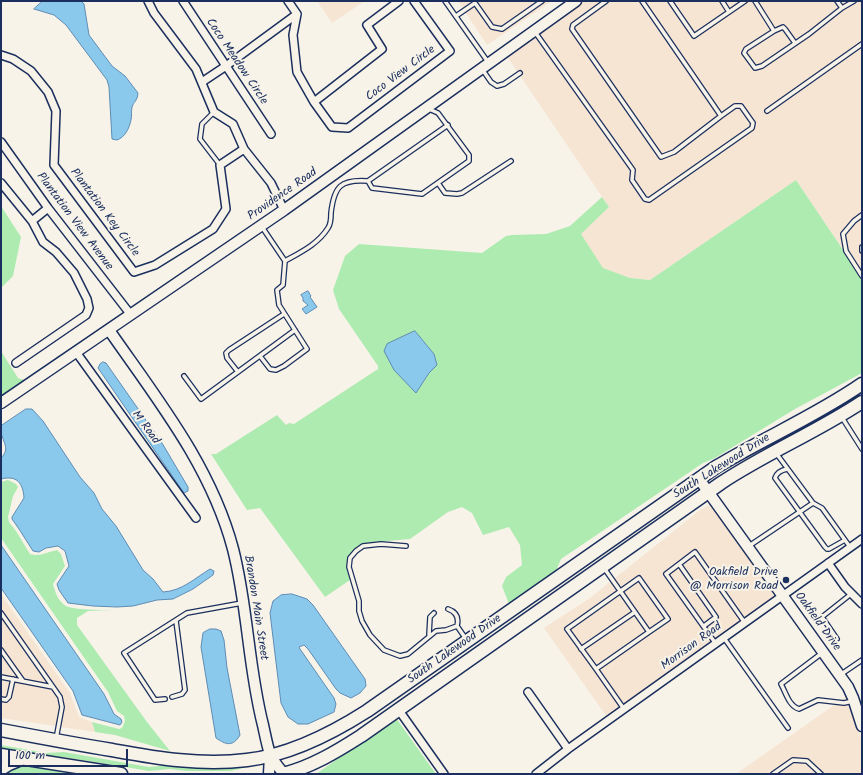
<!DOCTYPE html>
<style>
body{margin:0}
#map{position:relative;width:863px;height:775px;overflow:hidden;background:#f7f3e8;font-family:Kalam,sans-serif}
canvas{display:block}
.frame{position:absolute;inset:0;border:2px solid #1b2f5e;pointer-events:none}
.scale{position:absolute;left:8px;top:749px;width:120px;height:18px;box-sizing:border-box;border:2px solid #1b2f5e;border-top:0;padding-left:5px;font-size:12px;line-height:14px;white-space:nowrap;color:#1b2f5e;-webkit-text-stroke:3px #f7f3e8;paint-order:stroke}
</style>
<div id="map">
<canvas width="863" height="775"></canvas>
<div class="frame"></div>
<div class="scale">100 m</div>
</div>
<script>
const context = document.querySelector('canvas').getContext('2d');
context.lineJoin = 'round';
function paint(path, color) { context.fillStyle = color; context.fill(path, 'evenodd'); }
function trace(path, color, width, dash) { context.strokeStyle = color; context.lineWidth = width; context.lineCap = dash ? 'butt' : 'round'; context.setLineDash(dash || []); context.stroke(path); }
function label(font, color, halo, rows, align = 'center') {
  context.font = font + ' Kalam,sans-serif'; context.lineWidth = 4; context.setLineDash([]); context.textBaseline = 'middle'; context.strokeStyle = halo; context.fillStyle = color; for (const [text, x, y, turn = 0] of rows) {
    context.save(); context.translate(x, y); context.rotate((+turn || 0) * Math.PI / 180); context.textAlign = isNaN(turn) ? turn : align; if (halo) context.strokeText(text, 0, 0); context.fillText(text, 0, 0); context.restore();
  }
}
const built = new Path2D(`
 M317 1H365L332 23Z
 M458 1H552L487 45Z
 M583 1H862V278L796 180 650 280 630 278 602 268 581 234 609 207 506 55Z
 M711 504 776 595 607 717 544 628 590 598 700 510Z
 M1 594 70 693 79 717 92 722 95 732 1 718Z
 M847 696 854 713 862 743V774H736Z`);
const green = new Path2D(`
 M796 180 862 278V373L795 409 715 458 703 463 561 559 556 571 509 604 502 586 506 577 522 565 520 545 509 527 483 535 472 513 462 507 448 512 410 539 376 542 363 547 349 558 350 580 325 597 260 508 247 510 211 454H216L277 415 286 425 289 423 294 424 378 369V366L339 309 333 290 345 256 359 244 482 253 506 236 512 235 546 234 570 226 602 197 609 207 581 234 603 268 630 278 650 280ZM415 331 434 354 437 365 429 373 423 383Z
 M1 206 21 237 13 276 1 288Z
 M1 351 18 378 20 379H23L25 382 1 399Z
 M8 480 16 484 18 487 13 496 8 517 9 522 16 531 30 554C40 557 47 552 57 550L61 554 65 566 53 584C55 592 58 601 66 606 73 610 103 610 113 610L88 611 77 618V625L147 722 170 751 115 735 95 732 92 722 119 729 122 728 125 721 124 716 117 711 108 692 1 538V482Z
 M396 718 436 774H316Z
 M1 745 46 753 64 752 149 767 170 765 183 767H213L245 766 247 767 231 771H186L170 769 149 771 63 757 44 758 1 752Z
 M21 765 72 774H1L11 767Z`);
const water = new Path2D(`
 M43 1H81L84 4 89 35 112 66 125 76 138 93C137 102 134 101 132 107 131 111 132 116 131 120 129 129 125 137 117 140L112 139 109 87 107 80 66 25 54 15 34 9Z
 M308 291 311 296 310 297 317 307 306 314 302 309 308 305 303 301V298L301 295Z
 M415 331 434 354 437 365 429 373 416 393 394 370 384 351 387 344Z
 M103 362 106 363 162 443 188 487V491L184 493 98 368 100 364Z
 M26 409H32L43 421 80 477 94 493 102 509 116 526 143 570 153 579 163 592C182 591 195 578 210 569L214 571 213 575 193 589 173 599 157 600 133 606 117 607 93 606 68 603 59 590 57 584 69 566 65 551 58 546 46 548 39 552 33 551 19 529 12 519V517L24 498C23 483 17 475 1 479V458C9 450 5 445 2 436 0 433 1 429 1 426Z
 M1 545 104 694 114 714 121 719 122 722 120 725 82 715 73 691 1 588Z
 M292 594 307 599 313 605 365 679 366 686 360 693 351 698 340 693 336 689 308 649 304 645 299 647 300 649 334 698 336 704 334 712 308 724H298L288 717 281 703 270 613 273 601 281 595Z
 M210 629H216L221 631 224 640 227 668 240 735C233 747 226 745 216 738L201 647 203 633Z`);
const lane = new Path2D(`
 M445 1 488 62
 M606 1 573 25 572 29 661 157 674 152 721 116
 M670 1 694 36 745 1
 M722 1 729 12
 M755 1 774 31 746 49 744 53 755 68 762 66 809 34 842 8
 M837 1 842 8 854 1
 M456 16 475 3 492 27 502 29 542 1
 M774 31 783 27 785 29 795 43
 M535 32 633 170 632 180 645 199 649 200 752 128 753 123 741 106H735L721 116 642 1
 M482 69 491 82 497 86 504 84 520 73
 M429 109 438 113 469 155V161L422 194 372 188 368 181 448 125
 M767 111 862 44
 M214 112 202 124 200 139 220 165
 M438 183 445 193 457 194 462 193 511 161
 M862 215 854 221 843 234 846 251 862 276
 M262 227 285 261C301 252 318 244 328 228 331 224 331 218 331 213 334 186 341 179 368 181
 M862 247V251
 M260 356 270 369 276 370 284 366 307 349 279 305 277 290 283 285 285 261
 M238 372 227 358 226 353 229 350 284 314
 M184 376 201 399 295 330
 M841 416 862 449
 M776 453 813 503 822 508 850 547
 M787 469C782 470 777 472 775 478L825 547 827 549H829L845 540
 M406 546 381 544 363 546 356 551 350 558 349 567 359 601V611L362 621 370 635 384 650 400 656 408 654 436 631 446 630 457 626 466 639
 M749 546 813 503
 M679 564 716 617 704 626
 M604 568 649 632 596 669 624 709
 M448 609C457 612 459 618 457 626
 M1 613 60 697 62 707 56 739
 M429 635 430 617 434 613
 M724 638 788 728
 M837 639 822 617 851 594
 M716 644 666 574 695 552 745 623
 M581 649 635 612
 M1 650 23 681
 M822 653 781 684C786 693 789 706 799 709L818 700 844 703 853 701
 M596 669 567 629 639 578 668 619 649 632
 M840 675 862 660
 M1 677 53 687
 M172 697 182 694 185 690 176 621
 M1 699 6 700 9 697 13 679
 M165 699 155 700 124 653 187 613 242 603
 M773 774 793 760 807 761 821 774`);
const street = new Path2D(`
 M148 1 154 13 196 69 214 112 233 124 244 149 271 183 284 210
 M183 1 271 134
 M288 1 297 14 293 35 297 72 314 102 332 127 348 128 450 51 414 1
 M1 55 13 59 31 71 48 92 56 111 54 165 134 272 155 265 213 229 226 209 220 165 244 149
 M202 82 226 66 297 14
 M314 102 382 49 367 25 399 1
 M1 142 48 208 131 315
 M1 183 32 221 43 242 56 252 74 273 87 299 89 308 86 315 16 363
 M32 221 48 208
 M76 352 196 518
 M828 563 845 587 862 604
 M528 692 568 749
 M398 709 444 774
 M536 774 568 749 862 539`);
const secondary = new Path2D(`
 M109 330C157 399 211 466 233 549 248 607 248 667 263 725 265 734 267 745 270 754 273 761 279 768 284 774
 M1 403 284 210 576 1
 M699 479 848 687 853 698 862 726
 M269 774 270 755`);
const primary = new Path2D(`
 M1 730C38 737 75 744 112 750 157 758 201 766 247 760 290 755 331 734 367 711L716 467C764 438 816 416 862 384
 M1 755 121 774
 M1 769 9 764 21 759
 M283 774C311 767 336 752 361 736L721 483C766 453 817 432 862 402`);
const markers = [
 [786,580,4,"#1b2f5e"]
];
const streetNames = [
 ["Coco Meadow Circle",236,62,56],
 ["Coco View Circle",401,74,-37],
 ["Providence Road",283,195,-35],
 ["Plantation Key Circle",104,213,53],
 ["Plantation View Avenue",74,222,53],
 ["M Road",145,428,54],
 ["South Lakewood Drive",722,467,-32],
 ["Brandon Main Street",255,608,81],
 ["Oakfield Drive",817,622,54],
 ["Morrison Road",692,647,-36],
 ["South Lakewood Drive",455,650,-35]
];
const poiNames = [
 ["Oakfield Drive",778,573],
 ["@ Morrison Road",778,587]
];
paint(built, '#f7e5d4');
paint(green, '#aeebb1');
paint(water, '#8bc9ec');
trace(water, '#5e8bb3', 1);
trace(lane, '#1b2f5e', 6);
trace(street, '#1b2f5e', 10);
trace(secondary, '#1b2f5e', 13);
trace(primary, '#1b2f5e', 15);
trace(lane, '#f7f3e8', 3.5);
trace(street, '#f7f3e8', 7);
trace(secondary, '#f7f3e8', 10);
trace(primary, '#f7f3e8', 12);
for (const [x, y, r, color] of markers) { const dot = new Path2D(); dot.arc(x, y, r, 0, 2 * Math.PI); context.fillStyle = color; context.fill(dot); trace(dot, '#f7f3e8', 1.5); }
label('12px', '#1b2f5e', '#f7f3e8', streetNames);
label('12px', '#1b2f5e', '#f7f3e8', poiNames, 'right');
</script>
